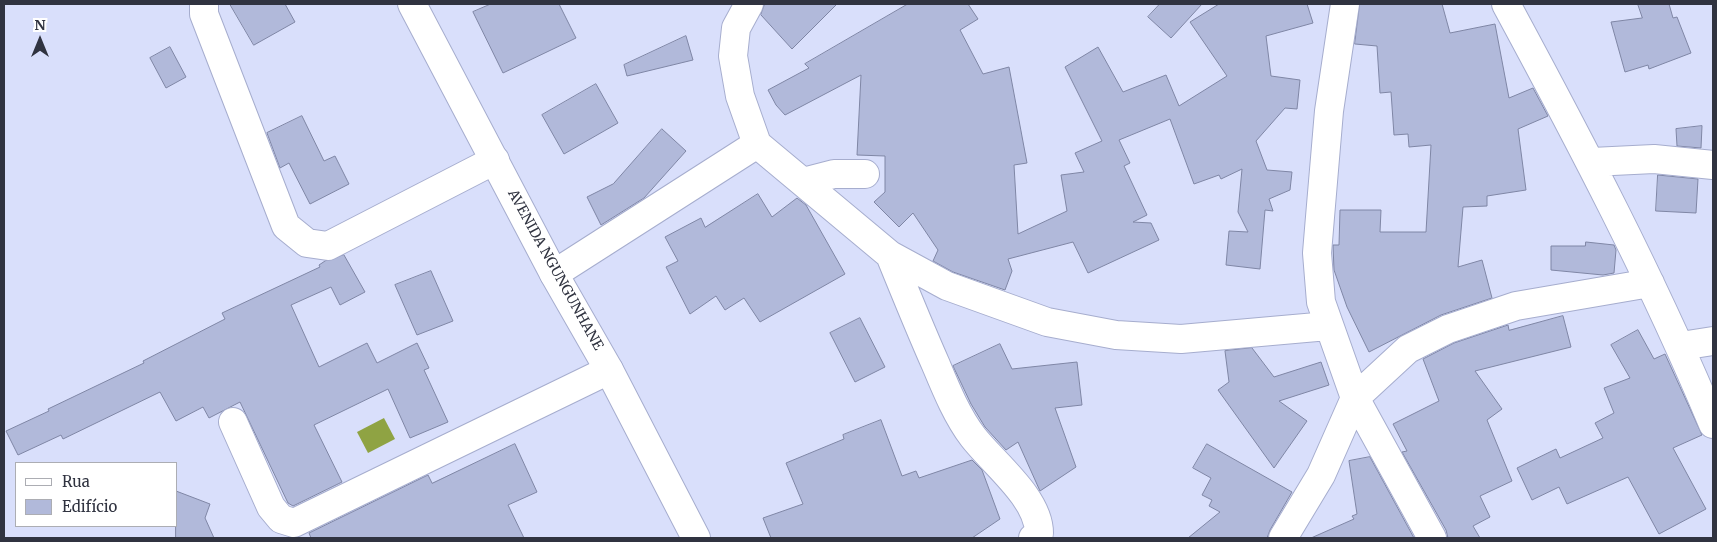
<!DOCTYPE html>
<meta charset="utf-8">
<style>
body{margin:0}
#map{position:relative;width:1717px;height:542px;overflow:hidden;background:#d9dffb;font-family:Merriweather,serif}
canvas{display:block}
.frame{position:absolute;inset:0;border:5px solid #303340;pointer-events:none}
.legend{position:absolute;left:15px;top:462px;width:162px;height:65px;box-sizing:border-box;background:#fff;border:1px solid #acadb3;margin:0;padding:6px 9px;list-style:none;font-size:15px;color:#303340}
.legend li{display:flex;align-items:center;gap:10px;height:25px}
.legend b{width:25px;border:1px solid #acadb3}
.north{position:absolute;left:15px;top:15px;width:50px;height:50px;-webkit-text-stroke:4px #fff;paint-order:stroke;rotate:0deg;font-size:14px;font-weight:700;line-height:20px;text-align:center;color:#303340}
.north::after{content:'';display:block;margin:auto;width:18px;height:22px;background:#303340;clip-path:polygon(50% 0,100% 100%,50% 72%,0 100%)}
</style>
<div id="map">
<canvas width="1717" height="542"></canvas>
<div class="frame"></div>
<ul class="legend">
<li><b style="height:6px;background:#fff"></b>Rua</li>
<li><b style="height:14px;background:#b1b9da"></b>Edifício</li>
</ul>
<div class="north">N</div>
</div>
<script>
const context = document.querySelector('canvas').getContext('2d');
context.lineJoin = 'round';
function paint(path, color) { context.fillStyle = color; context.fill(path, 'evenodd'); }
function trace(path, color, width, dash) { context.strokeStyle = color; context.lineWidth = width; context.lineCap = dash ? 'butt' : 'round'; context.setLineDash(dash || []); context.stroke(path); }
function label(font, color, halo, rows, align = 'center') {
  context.font = font + ' Merriweather,serif'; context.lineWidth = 4; context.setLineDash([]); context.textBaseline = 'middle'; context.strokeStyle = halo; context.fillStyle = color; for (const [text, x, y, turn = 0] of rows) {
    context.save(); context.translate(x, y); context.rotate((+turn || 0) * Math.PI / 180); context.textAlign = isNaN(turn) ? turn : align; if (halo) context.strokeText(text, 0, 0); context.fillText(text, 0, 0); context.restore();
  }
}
const water = new Path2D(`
 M384 418 395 439 368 453 357 432Z`);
const building = new Path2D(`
 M230 4H285L295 22 254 45Z
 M491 4H559L576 38 503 73 473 12Z
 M765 4H837L792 49 761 15Z
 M908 4H968L978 19 960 30 983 74 1009 67 1027 163 1014 165 1018 234 1067 211 1061 175 1084 172 1075 153 1102 141 1065 67 1098 47 1123 92 1166 75 1179 106 1227 76 1190 22 1219 4H1307L1313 23 1266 36 1271 76 1300 80 1297 109 1285 108 1256 141 1267 170 1292 172 1290 190 1269 199 1273 211 1265 210 1260 269 1226 265 1229 231 1248 232 1238 212 1242 169 1221 179 1219 175 1194 184 1170 119 1119 140 1130 163 1124 166 1147 215 1133 222 1151 223 1159 240 1088 273 1073 242 1008 259 1012 271 1005 290 953 272 933 261 938 250 913 213 899 227 874 202 885 192V156L857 155 861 75 785 115 776 105 768 90 809 68 805 64Z
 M1160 4H1202L1171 38 1148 17Z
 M1360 4H1442L1450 33 1495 24 1509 98 1533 88 1548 116 1518 129 1526 190 1487 196V206L1463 207 1458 267 1482 260 1492 298 1441 315 1369 352 1347 307 1334 270 1333 245H1339L1340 210H1381L1380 232H1426L1431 145 1409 147 1408 134 1394 135 1391 92 1380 93 1377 46 1355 44Z
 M1638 4H1669L1673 18 1677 17 1691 53 1649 69 1648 65 1625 72 1611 22 1642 18Z
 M686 36 693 60 627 76 624 65Z
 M170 47 186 77 166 88 150 58Z
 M596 84 618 123 564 154 542 115Z
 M302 116 324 161 335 156 349 184 310 204 289 163 280 168 267 133Z
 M1702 126 1701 148 1677 146 1676 129Z
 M662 129 686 151 644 198 601 225 587 197 613 184Z
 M1658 175 1698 179 1696 213 1656 211Z
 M758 194 772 217 797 198 806 205 845 274 760 322 744 298 725 310 716 296 690 314 666 267 678 261 665 237 701 218 705 227Z
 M1586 242 1614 245 1616 250 1614 273 1603 275 1551 270V246H1585Z
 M344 255 365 292 340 305 331 287 291 305 319 367 367 343 377 363 417 343 429 368 424 370 448 422 410 438 388 389 314 425 342 482 293 506 288 503 240 402 209 418 203 407 176 421 160 392 63 439 61 435 18 455 6 431 49 411 48 409 144 363 143 361 225 319 222 313 320 267 319 265 325 261Z
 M431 271 453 321 417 335 395 285Z
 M1563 316 1571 347 1475 371 1502 409 1487 420 1512 481 1480 496 1490 517 1473 526 1480 538H1448L1446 530 1402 452 1407 451 1393 424 1439 401 1423 359 1454 343 1508 325 1509 330Z
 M860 318 885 367 855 382 830 333Z
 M1638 330 1654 359 1665 354 1702 435 1673 448 1706 509 1659 534 1628 477 1567 504 1559 487 1532 500 1517 468 1556 449 1560 458 1603 438 1595 423 1614 413 1604 388 1630 378 1611 345Z
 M1000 344 1012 369 1077 362 1082 405 1055 408 1076 467 1040 491 1018 442 1006 450 985 427 971 404 953 366Z
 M1252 348 1274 377 1321 362 1329 385 1279 401 1307 421 1274 468 1218 390 1229 382 1225 351Z
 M881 420 902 476 916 471 919 478 972 460 982 470 1000 519 972 538H771L763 518 803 504 786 463 844 439 843 435Z
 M515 444 537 492 508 505 524 538H311L309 533 428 475 432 483Z
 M1207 444 1292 492 1270 530 1267 538H1188L1220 512 1209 506 1212 500 1202 495 1211 478 1193 468Z
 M1370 457 1414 538H1311L1354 519 1352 516 1357 514 1349 461Z
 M176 491 210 504 205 518 214 538H176Z`);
const minor = new Path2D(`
 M204 4V14L286 226 307 243 328 246 495 160
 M749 4 736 28 733 56 740 96 757 144 890 255 947 286 1047 322 1116 335 1181 339 1328 326
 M1345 4 1329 111 1320 217 1317 253 1321 302 1355 398 1432 538
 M1506 4C1580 141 1653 280 1713 424
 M1592 162 1654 159 1713 165
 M803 182 834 174H865
 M890 255C905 292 920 329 936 365 946 389 957 416 973 437 993 463 1039 498 1039 533L1033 538
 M554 274 757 144
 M1681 346 1713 341
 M233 422 271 507 281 519 294 523 609 370
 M1283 538 1321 475 1355 398 1408 349 1448 329 1516 306 1650 283`);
const tertiary = new Path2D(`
 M412 4 554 274 609 370 696 538`);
const streetNames = [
 ["AVENIDA NGUNGUNHANE",555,270,61]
];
paint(water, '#8fa343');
paint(building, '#b1b9da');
trace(building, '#7f86a5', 1);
trace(minor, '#a6adce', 30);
trace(tertiary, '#a6adce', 30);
trace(minor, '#fff', 28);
trace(tertiary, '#fff', 28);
label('14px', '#303340', '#fff', streetNames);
</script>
